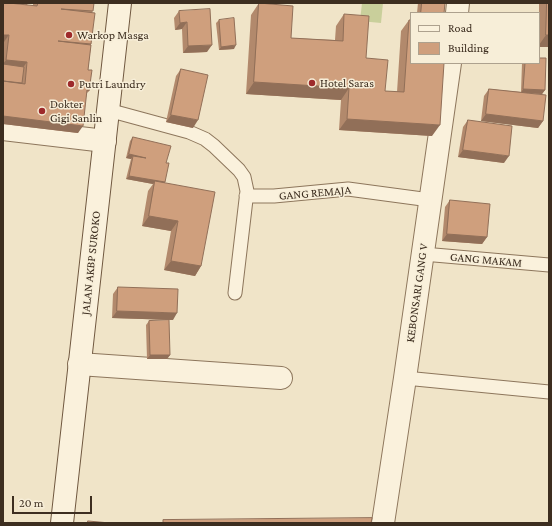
<!DOCTYPE html>
<style>
body{margin:0}
#map{position:relative;width:552px;height:526px;overflow:hidden;background:#f0e4c8;font-family:"Crimson Pro",serif}
canvas{display:block}
.frame{position:absolute;inset:0;border:4px solid #3d2e20;pointer-events:none}
.legend{position:absolute;left:410px;top:12px;width:130px;height:52px;box-sizing:border-box;background:#f7eed8;border:1px solid #ada18e;margin:0;padding:5px 7px;list-style:none;font-size:12px;color:#3d2e20}
.legend li{display:flex;align-items:center;gap:8px;height:20px}
.legend b{width:20px;border:1px solid #ada18e}
.scale{position:absolute;left:12px;top:496px;width:80px;height:18px;box-sizing:border-box;border:2px solid #3d2e20;border-top:0;padding-left:5px;font-size:12px;line-height:14px;white-space:nowrap;color:#3d2e20;-webkit-text-stroke:3px #f7eed8;paint-order:stroke}
</style>
<div id="map">
<canvas width="552" height="526"></canvas>
<div class="frame"></div>
<ul class="legend">
<li><b style="height:5px;background:#faf1dc"></b>Road</li>
<li><b style="height:11px;background:#cf9f7d"></b>Building</li>
</ul>
<div class="scale">20 m</div>
</div>
<script>
const context = document.querySelector('canvas').getContext('2d');
context.lineJoin = 'round';
function paint(path, color) { context.fillStyle = color; context.fill(path, 'evenodd'); }
function trace(path, color, width, dash) { context.strokeStyle = color; context.lineWidth = width; context.lineCap = dash ? 'butt' : 'round'; context.setLineDash(dash || []); context.stroke(path); }
function label(font, color, halo, rows, align = 'center') {
  context.font = font + ' "Crimson Pro",serif'; context.lineWidth = 3; context.setLineDash([]); context.textBaseline = 'middle'; context.strokeStyle = halo; context.fillStyle = color; for (const [text, x, y, turn = 0] of rows) {
    context.save(); context.translate(x, y); context.rotate((+turn || 0) * Math.PI / 180); context.textAlign = isNaN(turn) ? turn : align; if (halo) context.strokeText(text, 0, 0); context.fillText(text, 0, 0); context.restore();
  }
}
const green = new Path2D(`
 M362 3H383L381 23 360 21Z`);
const lane = new Path2D(`
 M108 110 189 132 205 139 214 146 239 170 244 177 247 191 235 293
 M246 196H274L348 189 430 200
 M423 254 549 265
 M405 378 549 392`);
const street = new Path2D(`
 M457 13 458 3
 M3 129 105 141
 M79 364 281 378
 M383 523 405 378 450 63`);
const secondary = new Path2D(`
 M62 523 120 3`);
const wall = new Path2D(`
 M33 3H94L92 13 91 45 88 70 89 91 87 93 78 133 3 124V50L4 42H3L33 6Z
 M259 3 291 38 335 40 336 26 344 14 366 58 385 91 397 92 401 31 409 20 432 136 339 130 341 100 246 94 251 15Z
 M418 3H445L444 13H417Z
 M539 3H549V47H539Z
 M179 11 207 52 183 53 182 29 175 30 174 18Z
 M219 20 234 49 219 50 216 23Z
 M522 63H539L545 90 542 94 528 93 543 121 538 128 481 121 484 96 489 89 521 92Z
 M181 69 193 128 166 122 176 76Z
 M468 120 504 163 458 157 463 127Z
 M133 137 166 163 165 182 164 183 201 266 195 276 164 270 171 231 142 226 148 191 153 184 126 179 131 159 126 158 130 141Z
 M450 200 487 237 482 244 442 241 445 207Z
 M118 287 173 320 112 318 113 294Z
 M149 321 170 355 167 359H147L146 325Z`);
const shadedWall = new Path2D(`
 M14 3H28L27 5Z
 M187 22 182 29 175 30 180 23Z
 M3 35H9L4 42H3Z
 M546 35H549V47H539V45Z
 M212 45 207 52 183 53 188 46Z
 M236 45 234 49 219 50 221 47Z
 M6 60 27 62 22 69 3 67V64Z
 M254 82 349 88 341 100 246 94Z
 M523 89 545 90 542 94 521 93Z
 M486 114 543 121 538 128 481 121Z
 M171 115 198 120 193 128 166 122Z
 M3 116 83 126 78 133 3 124Z
 M347 119 440 125 432 136 339 130Z
 M463 150 509 156 504 163 458 157Z
 M129 154 146 158 133 156 131 159 126 158Z
 M129 176 165 182 162 186 155 181 153 184 126 179Z
 M149 216 178 221 171 231 142 226Z
 M447 234 487 237 482 244 442 241Z
 M171 261 201 266 195 276 164 270Z
 M117 311 177 313 173 320 112 318Z
 M150 355H170L167 359H147Z`);
const building = new Path2D(`
 M3 3H9L37 6 38 3H94L93 11 61 9 95 13 91 44 58 41 91 45 88 70H92L89 91 87 90 83 126 3 116V81L25 84 27 62 6 60 9 35H3Z
 M259 3 293 6 291 38 343 41 344 14 369 16 366 58 388 60 385 91 404 92 409 20H411V63H444L440 125 347 119 349 88 254 82Z
 M422 3H445L444 13H421Z
 M547 3H549V35H546Z
 M210 9 212 45 188 46 187 22 180 23 179 11Z
 M234 18 236 45 221 47 219 20Z
 M539 58H546L545 90 523 89 525 63H539Z
 M3 64 24 67 22 83 3 81Z
 M181 69 208 75 198 120 171 115Z
 M489 89 546 95 543 121 486 114Z
 M468 120 512 126 509 156 463 150Z
 M133 137 171 146 166 163H169L165 182 129 176 133 156 146 158 129 154Z
 M155 181 215 192 201 266 171 261 178 221 149 216Z
 M450 200 490 204 487 237 447 234Z
 M118 287 178 289 177 313 117 311Z
 M169 320 170 355H150L149 321Z
 M372 518 371 523H163V520Z
 M88 521 110 523H88Z`);
const markers = [
 [69,35,4,"#9e2a2b"],
 [312,83,4,"#9e2a2b"],
 [71,84,4,"#9e2a2b"],
 [42,111,4,"#9e2a2b"]
];
const poiNames = [
 ["Warkop Masga",77,35],
 ["Hotel Saras",320,83],
 ["Putri Laundry",79,84],
 ["Dokter",50,104],
 ["Gigi Sanlin",50,118]
];
const streetNames = [
 ["GANG REMAJA",315,193,-5],
 ["GANG MAKAM",486,260,5],
 ["JALAN AKBP SUROKO",91,263,-84],
 ["KEBONSARI GANG V",417,293,-82]
];
paint(green, '#c9cf9b');
trace(lane, '#8d765c', 15);
trace(street, '#8d765c', 24);
trace(secondary, '#6f573f', 24);
trace(lane, '#faf1dc', 13);
trace(street, '#faf1dc', 22);
trace(secondary, '#faf1dc', 22);
paint(wall, '#b2896c');
paint(shadedWall, '#916f58');
paint(building, '#cf9f7d');
trace(building, '#916f58', 1);
for (const [x, y, r, color] of markers) { const dot = new Path2D(); dot.arc(x, y, r, 0, 2 * Math.PI); context.fillStyle = color; context.fill(dot); trace(dot, '#f7eed8', 1.5); }
label('12px', '#3d2e20', '#f7eed8', poiNames, 'left');
label('12px', '#3d2e20', '#f7eed8', streetNames);
</script>
